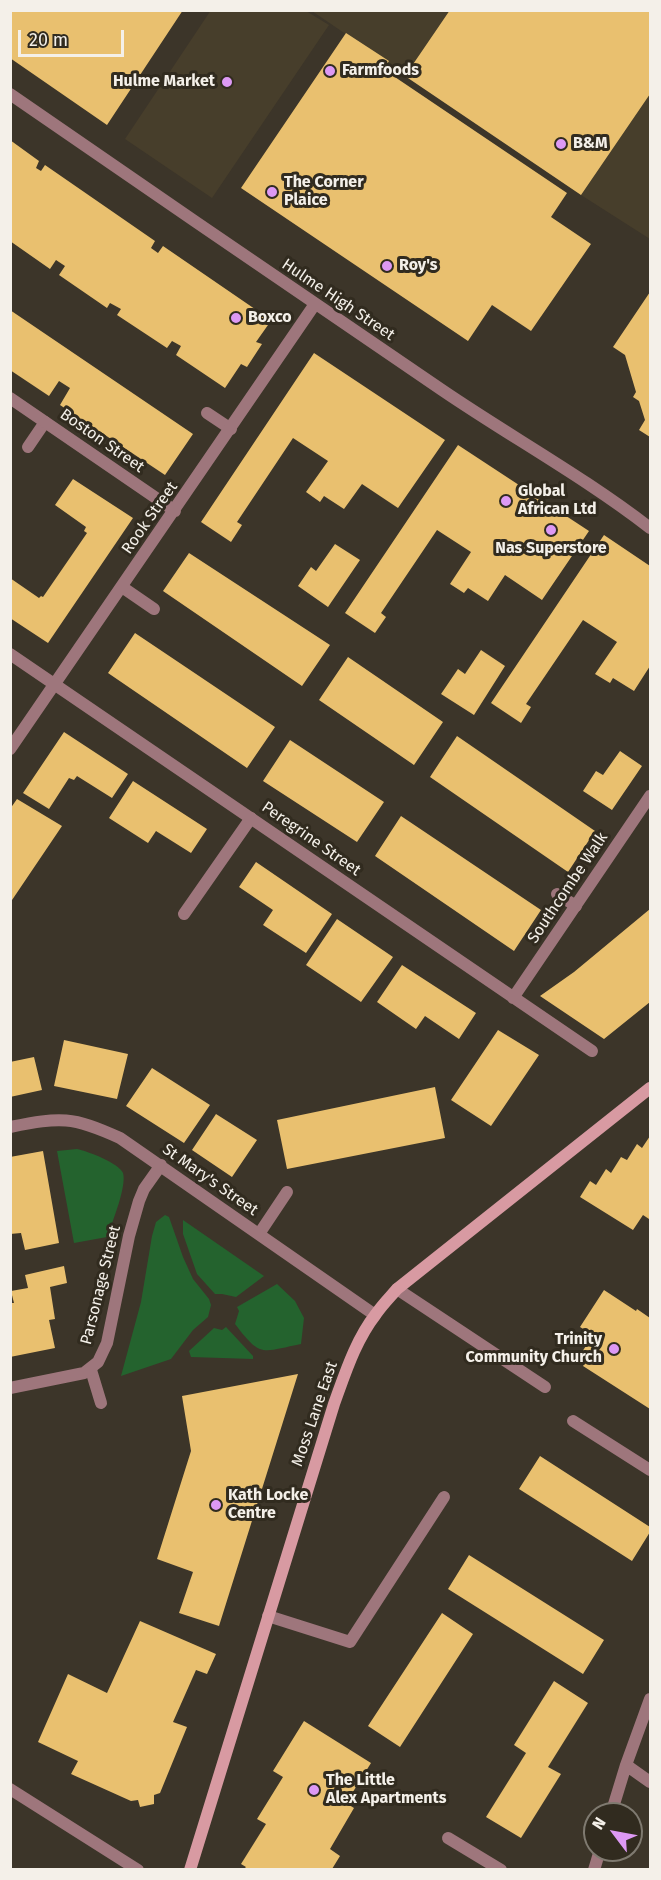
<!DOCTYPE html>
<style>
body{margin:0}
#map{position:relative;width:661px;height:1880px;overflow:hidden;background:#3c3529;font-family:"Fira Sans",sans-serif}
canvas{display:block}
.frame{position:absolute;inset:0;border:12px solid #f4f0e9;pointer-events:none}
.north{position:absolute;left:583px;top:1802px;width:60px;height:60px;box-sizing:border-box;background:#312b1f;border:2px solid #7f7a70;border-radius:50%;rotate:302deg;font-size:16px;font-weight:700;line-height:24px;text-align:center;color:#f4f0e9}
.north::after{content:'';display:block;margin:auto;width:21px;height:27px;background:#dd99f4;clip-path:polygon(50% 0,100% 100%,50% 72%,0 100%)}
.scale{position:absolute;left:18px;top:30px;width:106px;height:27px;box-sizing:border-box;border:3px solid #f4f0e9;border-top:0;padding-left:8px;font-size:18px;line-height:21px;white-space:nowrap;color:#f4f0e9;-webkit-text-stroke:4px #312b1f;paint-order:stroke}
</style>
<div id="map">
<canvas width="661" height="1880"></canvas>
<div class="frame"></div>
<div class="north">N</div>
<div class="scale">20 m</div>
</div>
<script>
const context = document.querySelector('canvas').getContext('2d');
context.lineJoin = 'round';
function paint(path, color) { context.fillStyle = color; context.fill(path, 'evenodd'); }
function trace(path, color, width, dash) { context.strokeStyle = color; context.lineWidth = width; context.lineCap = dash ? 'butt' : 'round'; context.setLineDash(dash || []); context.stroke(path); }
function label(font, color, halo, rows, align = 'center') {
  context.font = font + ' "Fira Sans",sans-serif'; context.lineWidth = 6; context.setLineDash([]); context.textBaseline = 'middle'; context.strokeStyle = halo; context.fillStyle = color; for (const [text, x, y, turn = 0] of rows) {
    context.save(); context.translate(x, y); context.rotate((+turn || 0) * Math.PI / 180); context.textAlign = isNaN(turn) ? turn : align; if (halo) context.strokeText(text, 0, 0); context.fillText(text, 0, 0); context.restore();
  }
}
const built = new Path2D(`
 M211 10 306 11 329 25 212 198 125 139Z
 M312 11H650V239L581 195Z`);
const green = new Path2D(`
 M77 1149C87 1151 119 1163 123 1173 127 1186 112 1223 107 1237L74 1243 57 1151Z
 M165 1215 169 1217 183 1257 193 1279 209 1299 211 1305 208 1317 193 1330 171 1359 121 1376 141 1302 152 1236 156 1222Z
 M183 1220 264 1276 236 1297 222 1294H215L197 1274 183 1234Z
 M277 1284 295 1301 304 1318 301 1344C261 1352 261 1358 235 1324L239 1311 237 1307Z
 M226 1327 253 1356V1359L191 1357 189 1351 214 1328 222 1330Z`);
const building = new Path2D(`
 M10 10H183L107 125 10 58Z
 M450 10H650V94L581 195 405 76Z
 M346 33 389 61 383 69 567 193 551 217 591 244 531 331 492 305 468 341 241 188Z
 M10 140 39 161 36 168 41 171 45 165 155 241 151 248 158 253 163 246 268 318V325L256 342 262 344 247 367 241 364 225 388 176 355 181 346 172 341 167 348 117 315 121 309 110 303 107 308 59 275 65 266 56 260 50 269 10 241Z
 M650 292V437L639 430 645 420 639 401 633 397 636 392 625 355 613 347Z
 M10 310 193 434 165 475 60 405 70 388 59 381 49 396 10 370Z
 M314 353 445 440 398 508 362 484 344 509 324 496 320 502 306 492 328 461 293 438 237 522 242 525 231 542 201 522Z
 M458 445 589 531 542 600 505 575 488 601 468 588 464 593 450 584 471 552 437 530 381 613 386 617 375 633 345 613Z
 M73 479 133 518 48 643 10 618V578L39 598 41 596 43 597 87 533 84 531 86 527 55 505Z
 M604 535 650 566V666L634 691 613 678 610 683 595 674 617 642 583 620 526 704 531 707 521 723 491 703Z
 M335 544 360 560 328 607 298 586 311 567 316 571Z
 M189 553 330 645 302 686 163 591Z
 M135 633 275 727 247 768 108 673Z
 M481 650 505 666 474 715 441 694 458 669 465 674Z
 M348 657 443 722 414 765 319 700Z
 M64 732 128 774 112 798 77 776 74 780 69 778 49 809 23 793Z
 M457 736 595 831 568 872 430 777Z
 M290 740 384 802 357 842 263 781Z
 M620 751 642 766 612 810 583 791 596 771 603 775Z
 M133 781 207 829 191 853 156 831 148 843 109 818Z
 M17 799 62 826 10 903V809Z
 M401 816 541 910 514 951 375 856Z
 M256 862 332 914 306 953 263 925 273 910 239 887Z
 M650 909V1002L604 1039 540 996 574 972Z
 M337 919 393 957 361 1002 306 965Z
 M402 965 476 1013 459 1039 425 1016 416 1029 377 1002Z
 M498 1030 539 1055 491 1126 451 1100Z
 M64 1040 128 1054 117 1099 54 1086Z
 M34 1057 42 1090 10 1097V1062Z
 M152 1068 210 1105 184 1143 126 1106Z
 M435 1087 445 1138 287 1169 277 1120Z
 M216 1114 257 1140 232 1177 192 1150Z
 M650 1136V1216L649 1219 643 1215 633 1230 580 1197 590 1181 596 1185 606 1169 611 1173 621 1157 627 1160 637 1144 642 1148Z
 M43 1151 59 1243 25 1250 21 1233 10 1234V1157Z
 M64 1266 67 1283 50 1287 55 1319 49 1320 55 1348 10 1357V1303H14L11 1291 28 1288 25 1275Z
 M604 1290 636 1311 637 1309 650 1318V1409L583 1366 589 1357 582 1352 593 1335 580 1327Z
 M298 1374 219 1626 179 1613 193 1572 157 1559 191 1451 182 1396Z
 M540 1456 650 1527V1532L632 1561 519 1489Z
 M469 1555 604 1640 583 1674 448 1589Z
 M442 1613 473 1634 400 1747 368 1726Z
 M140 1621 216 1654 207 1674 196 1670 173 1722 187 1727 160 1793 154 1795V1804L140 1807 138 1800 131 1801 71 1774 78 1761 38 1742 68 1674 107 1693Z
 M554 1681 588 1703 548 1767 561 1774 521 1838 486 1817 526 1753 514 1745Z
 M304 1721 371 1763 346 1803 354 1808 330 1849 340 1856 332 1869H244L246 1867 241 1864 266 1824 257 1819 283 1777 273 1771Z`);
const service = new Path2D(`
 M207 413 231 429
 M28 447 45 422
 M122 587 154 609
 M557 894 576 906
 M184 914 251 818
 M259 1234 287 1192
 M91 1370 101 1403
 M268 1616 350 1642 444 1497`);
const minor = new Path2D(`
 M10 94C154 193 297 292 442 390 511 437 584 477 650 528
 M10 398 175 511
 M10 654 592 1051
 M10 749 315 304
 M513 998 650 796
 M10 1127C61 1117 72 1116 120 1138L375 1315
 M397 1289 545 1387
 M10 1388 84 1373 98 1362 107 1343 129 1236 139 1201 144 1189 161 1165
 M573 1421 650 1470
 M626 1765 650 1782
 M611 1814 626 1765 650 1699
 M448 1838 501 1870
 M594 1870 600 1850`);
const tertiary = new Path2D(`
 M10 1789 138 1870`);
const secondary = new Path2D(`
 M190 1870 334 1404C345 1374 355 1341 376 1314 382 1305 390 1297 397 1289L650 1088`);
const markers = [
 [330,71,6,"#dd99f4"],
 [227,82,6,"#dd99f4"],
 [561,144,6,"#dd99f4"],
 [272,192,6,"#dd99f4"],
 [387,266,6,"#dd99f4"],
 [236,318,6,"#dd99f4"],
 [506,501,6,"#dd99f4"],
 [551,530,6,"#dd99f4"],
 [614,1349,6,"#dd99f4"],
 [216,1505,6,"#dd99f4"],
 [314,1790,6,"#dd99f4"]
];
const poiNames = [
 ["Farmfoods",342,71],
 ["Hulme Market",215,82,"right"],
 ["B&M",573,144],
 ["The Corner",284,183],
 ["Plaice",284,201],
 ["Roy's",399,266],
 ["Boxco",248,318],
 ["Global",518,492],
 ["African Ltd",518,510],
 ["Nas Superstore",551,549,"center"],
 ["Trinity",602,1340,"right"],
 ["Community Church",602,1358,"right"],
 ["Kath Locke",228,1496],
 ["Centre",228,1514],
 ["The Little",326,1781],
 ["Alex Apartments",326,1799]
];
const streetNames = [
 ["Hulme High Street",338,300,34],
 ["Boston Street",102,441,35],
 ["Rook Street",150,518,-55],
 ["Peregrine Street",311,839,35],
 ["Southcombe Walk",568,888,-56],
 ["St Mary's Street",210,1180,35],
 ["Parsonage Street",101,1285,-76],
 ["Moss Lane East",315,1414,-71]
];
paint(built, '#473e2b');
paint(green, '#24632e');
paint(building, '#e9c06f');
trace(service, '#9e767c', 12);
trace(minor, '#9e767c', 12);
trace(tertiary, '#9e767c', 12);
trace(secondary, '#d89aa2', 12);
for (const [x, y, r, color] of markers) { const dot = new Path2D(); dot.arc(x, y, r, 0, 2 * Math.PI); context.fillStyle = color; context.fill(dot); trace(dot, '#312b1f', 2); }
label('bold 16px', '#f4f0e9', '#312b1f', poiNames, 'left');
label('16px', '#f4f0e9', '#312b1f', streetNames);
</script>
